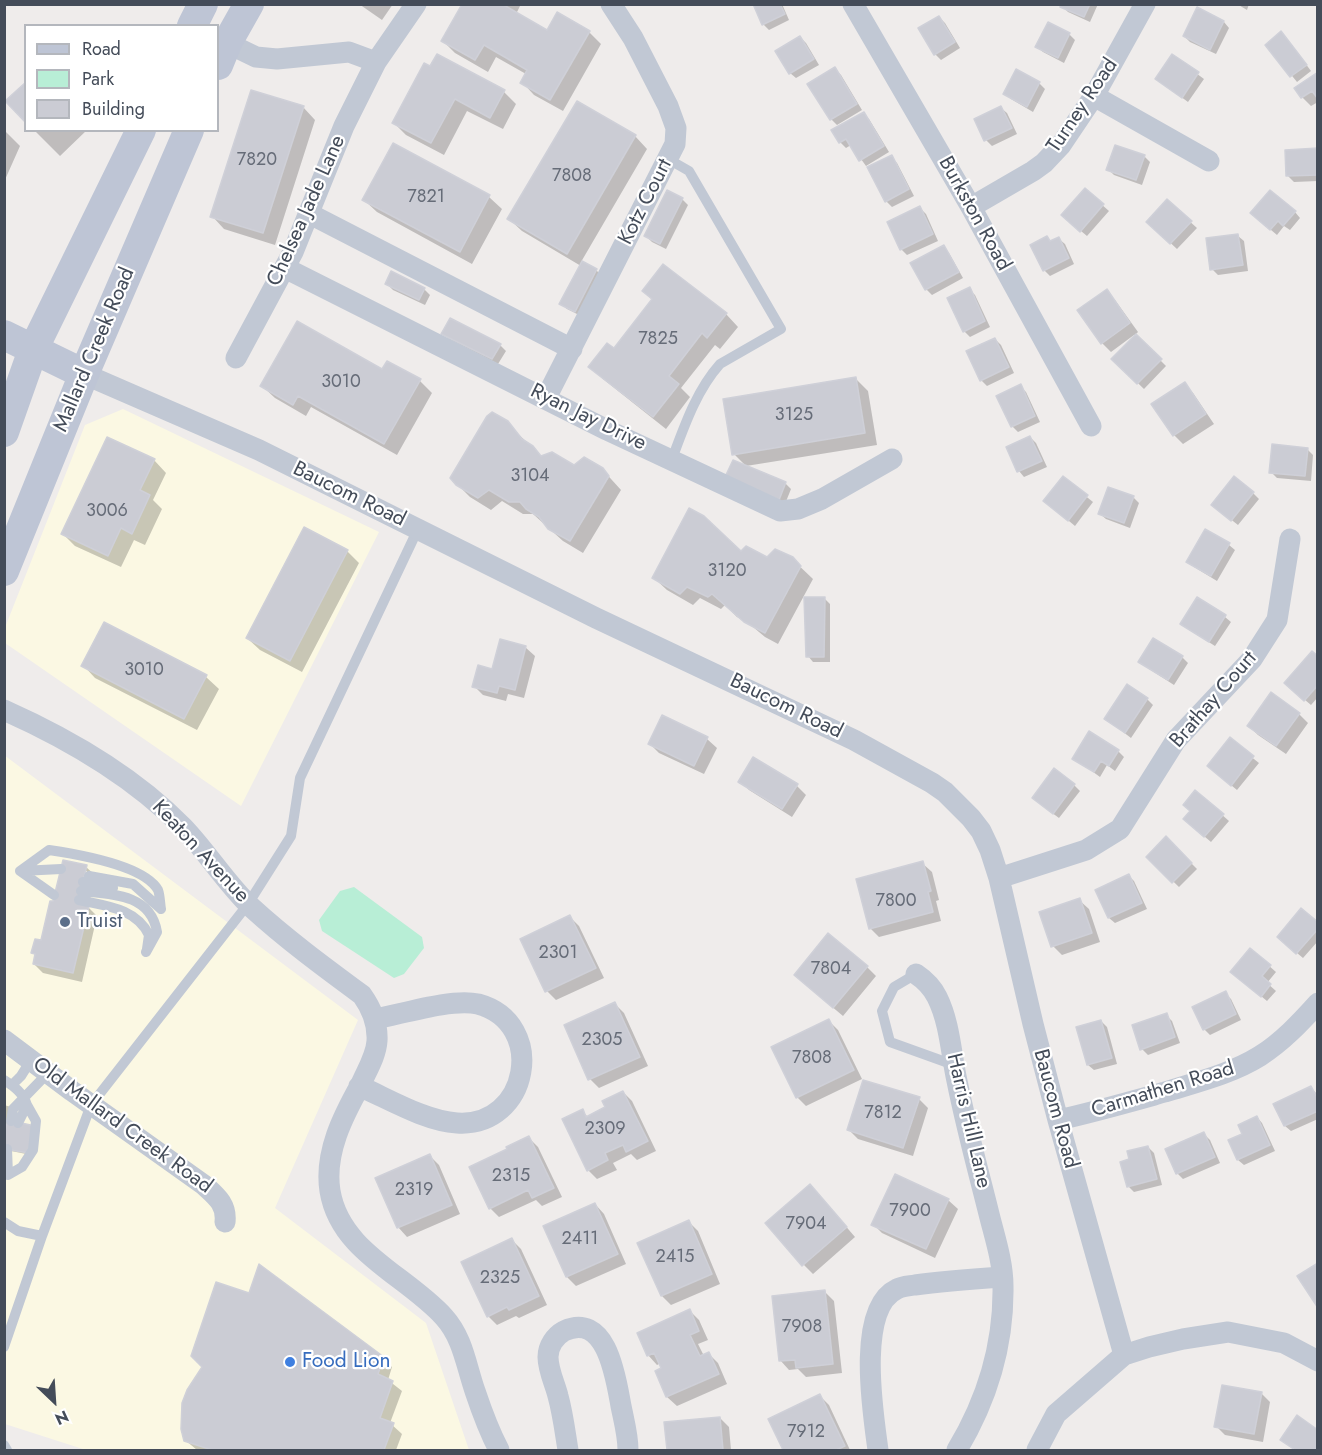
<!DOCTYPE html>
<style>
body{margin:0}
#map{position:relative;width:1322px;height:1455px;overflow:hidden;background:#efeceb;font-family:Jost,sans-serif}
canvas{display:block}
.frame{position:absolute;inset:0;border:6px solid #444c59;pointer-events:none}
.legend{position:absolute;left:24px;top:24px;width:195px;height:108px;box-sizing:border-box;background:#fff;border:2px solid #b4b7bd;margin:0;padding:8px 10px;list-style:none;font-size:18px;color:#444c59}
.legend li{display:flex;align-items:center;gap:12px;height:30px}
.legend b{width:30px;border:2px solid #b4b7bd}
.north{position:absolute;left:24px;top:1371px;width:60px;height:60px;-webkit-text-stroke:4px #fff;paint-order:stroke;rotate:155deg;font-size:16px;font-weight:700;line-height:24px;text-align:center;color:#444c59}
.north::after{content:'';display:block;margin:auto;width:21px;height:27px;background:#444c59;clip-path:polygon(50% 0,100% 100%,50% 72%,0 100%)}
</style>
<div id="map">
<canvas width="1322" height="1455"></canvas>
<div class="frame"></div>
<ul class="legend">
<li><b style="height:8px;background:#bec5d5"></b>Road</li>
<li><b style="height:16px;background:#b8eed6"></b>Park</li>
<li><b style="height:16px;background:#cbccd4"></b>Building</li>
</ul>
<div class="north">N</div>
</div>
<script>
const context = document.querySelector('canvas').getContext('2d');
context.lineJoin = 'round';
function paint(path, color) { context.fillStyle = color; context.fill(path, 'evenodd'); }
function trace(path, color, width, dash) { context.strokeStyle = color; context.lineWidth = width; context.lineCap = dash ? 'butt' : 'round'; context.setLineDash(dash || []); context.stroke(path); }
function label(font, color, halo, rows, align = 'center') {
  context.font = font + ' Jost,sans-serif'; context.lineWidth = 4.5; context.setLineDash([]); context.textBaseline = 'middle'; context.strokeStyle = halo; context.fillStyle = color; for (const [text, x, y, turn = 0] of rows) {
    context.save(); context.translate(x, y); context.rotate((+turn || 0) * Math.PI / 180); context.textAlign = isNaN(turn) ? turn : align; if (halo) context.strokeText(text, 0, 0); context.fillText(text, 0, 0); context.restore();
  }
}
const commercial = new Path2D(`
 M123 409 379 532 241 806 5 643 4 630 85 425Z
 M4 755 358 1020 275 1208 426 1323 469 1450H86L5 1424Z`);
const green = new Path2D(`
 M354 887 422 937 424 948 404 974 394 978 322 931 319 920 340 891Z`);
const shadow = new Path2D(`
 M359 4H393L382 20Z
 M464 4H521L516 14 548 32H589L601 44 563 111 534 95 522 82 526 74 496 57 488 72 455 53 443 41Z
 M754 4H782L789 20 769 30 763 24Z
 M1063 4H1098L1090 22 1068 12 1062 6Z
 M1237 4H1249L1247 10Z
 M939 17 945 23 960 48 941 60 935 54Z
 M1224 22 1229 28 1216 54 1190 42 1184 36Z
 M1069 34 1075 40 1064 63 1043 52 1037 47Z
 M800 37 806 43 819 65 796 78 790 73Z
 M1287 39 1311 71 1297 82 1267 45Z
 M1173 56 1204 79 1188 102 1157 79Z
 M425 65 504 92 516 104 503 129 467 111 444 155 406 135 394 123Z
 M835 69 841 75 862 110 837 125 831 119Z
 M1318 74V102L1311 106 1302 97Z
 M1039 83 1045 89 1033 112 1011 99 1005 94Z
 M303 107 315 120 275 245 224 229 212 216Z
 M1001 108 1007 113 1017 134 992 146 986 140 976 119Z
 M863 114 869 119 889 152 866 166 851 145 846 148 840 142Z
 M4 130 20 146 4 182Z
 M34 130H87L60 156Z
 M635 136 647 149 581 262 596 270 602 276 581 316 567 309 561 303 581 266 522 231 509 219Z
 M394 145 489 197 502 209 472 264 377 212 364 200Z
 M1318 150V181L1294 182 1288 176Z
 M1144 156 1150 162 1142 185 1114 175 1108 169Z
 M891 157 897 163 914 196 892 207 886 201Z
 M1085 190 1109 211 1087 236 1069 221Z
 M682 199 688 205 666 249 652 242 646 236Z
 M1167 201 1197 228 1177 249 1148 222Z
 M920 208 926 214 938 241 907 255 901 249Z
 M1295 212 1300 218 1290 230 1284 226 1277 235 1258 219Z
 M1238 236 1244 241 1248 271 1218 275 1212 269Z
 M1047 238 1051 242 1059 239 1065 244 1074 264 1050 276 1044 270Z
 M943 247 949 253 963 278 932 295 926 289 912 264Z
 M387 284 424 289 430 295 425 305 393 290Z
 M969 289 975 295 990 327 970 337 964 331Z
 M644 291 726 314 738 327 720 349 715 345 681 388 690 397 666 429 603 379 590 367 614 350 653 301Z
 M1106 291 1115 300 1138 332 1135 335 1166 366 1144 389 1113 359 1135 337 1134 335 1111 352 1102 343Z
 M443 333 500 345 506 351 498 364 449 339Z
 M995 339 1001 345 1014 373 987 386 981 380Z
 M383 371 420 381 432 393 397 455 311 407 306 416 275 398 262 386Z
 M856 379 868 391 877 445 746 466 734 454Z
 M1184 383 1193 393 1214 424 1183 444 1174 435 1153 404Z
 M1020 386 1026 392 1040 422 1018 432 1012 426Z
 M507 423 542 457 574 467 602 469 621 490 583 553 563 541 533 514H523L502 501 491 510 470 497 457 484Z
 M1030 437 1036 443 1047 467 1024 477 1019 471Z
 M1307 449 1313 455 1311 481 1277 478 1271 472Z
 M154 460 166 473 153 500 162 509 145 545 134 540 121 567 75 546 62 533Z
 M1063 478 1093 502 1075 526 1045 501Z
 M733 483H785L791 489 785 504Z
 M1253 493 1259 499 1238 525 1219 510Z
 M1133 497 1139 503 1130 528 1106 519 1100 514Z
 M1229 545 1235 550 1217 581 1194 567 1188 562Z
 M347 551 359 563 302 672 260 650 247 638Z
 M741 553 767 559H792L813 579 778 644 765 637 747 622 737 617 725 605 721 609 700 598 693 605 667 590 654 578Z
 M824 598 830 604V662H813L808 656Z
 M1225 617 1231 622 1215 646 1188 629 1182 624Z
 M104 624 206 677 219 689 197 730 95 678 83 665Z
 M525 647 535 656 524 698 508 694 506 701 483 695 474 686Z
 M1182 657 1188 663 1174 685 1146 667 1140 662Z
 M1318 658V697L1311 705 1292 689Z
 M1147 699 1153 705 1131 738 1106 719Z
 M1299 714 1308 723 1286 754 1258 735 1249 726Z
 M663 717 707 739 717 748 704 774 659 753 650 744Z
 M1230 740 1259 763 1237 790 1215 772Z
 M1118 751 1124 757 1115 771 1107 765 1100 777 1074 758Z
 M740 781 797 786 806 795 792 817 749 790Z
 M1074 785 1080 791 1059 818 1040 804Z
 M1196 792 1229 821 1211 842 1191 825Z
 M1166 838 1197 869 1179 887 1148 857Z
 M922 863 932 872 939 900 936 901 941 921 879 937 870 928Z
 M86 867 96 876 88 907 97 916 82 982 43 973 34 964 36 956 33 953 42 942ZM84 871H87L75 910Z
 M1129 876 1134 881 1147 909 1115 923 1109 918 1097 890Z
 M1079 900 1089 909 1100 942 1062 955 1053 946Z
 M570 917 579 926 604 978 556 1000 547 991 522 940Z
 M1318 924V941L1303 958 1285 943Z
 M1251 950 1276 972 1267 983 1276 991 1267 1001 1238 977Z
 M867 967 876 976 843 1016 805 984Z
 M1225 993 1231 999 1241 1020 1210 1035 1204 1029Z
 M615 1004 624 1013 648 1066 599 1088 590 1079Z
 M1166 1015 1172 1021 1180 1043 1148 1055 1142 1049Z
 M829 1021 838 1030 862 1079 806 1106 797 1097Z
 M1101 1021 1107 1027 1117 1064 1094 1070 1088 1065Z
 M1311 1088 1318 1095V1119L1291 1131 1285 1126Z
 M623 1092 632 1101 656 1151 637 1160 631 1154 613 1163 617 1170 597 1179 588 1170 582 1111 588 1117 607 1108Z
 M919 1099 928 1108 913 1156 858 1139 849 1130Z
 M4 1105 11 1107 31 1155 11 1151 4 1172Z
 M1257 1117 1262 1123 1275 1151 1244 1165 1238 1160 1230 1141 1244 1134Z
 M1204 1134 1210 1140 1220 1163 1183 1179 1177 1173Z
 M529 1138 538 1147 562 1197 542 1206 536 1200 499 1217 490 1208Z
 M1148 1147 1154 1153 1162 1185 1134 1192 1128 1186 1131 1160Z
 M430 1156 439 1165 460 1214 407 1237 398 1227Z
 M819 1195 855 1237 813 1274 804 1265Z
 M948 1200 958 1209 935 1258 882 1233 873 1224Z
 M595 1204 604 1214 626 1264 576 1286 567 1277Z
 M689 1222 698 1231 720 1284 671 1305 662 1296Z
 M512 1240 521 1249 547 1305 519 1318 516 1316 497 1325 488 1316Z
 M825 1292 834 1301 842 1373 806 1377 798 1369 789 1370 780 1360Z
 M690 1311 699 1320 708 1340 698 1344 704 1356 708 1353 718 1363 727 1384 677 1406 667 1397 657 1372 663 1369 661 1363 657 1365 648 1355 639 1334Z
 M383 1358 392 1367 388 1380 402 1391 390 1423 402 1434 396 1450H197L185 1440Z
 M1261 1393 1270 1402 1263 1442 1225 1435 1216 1426Z
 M820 1396 829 1405 850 1450H784L770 1420Z
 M720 1418 729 1427 731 1450H668L666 1423Z`);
const building = new Path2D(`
 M462 4H502L547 30 557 12 590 31 550 100 520 83 527 70 484 45 475 60 441 41Z
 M753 4H780L785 14 762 25Z
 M1061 4H1090L1084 17 1060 7Z
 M1197 7 1224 21 1210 50 1183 36Z
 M939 16 955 42 934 55 918 28Z
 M1048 22 1070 33 1058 58 1035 47Z
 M1281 31 1307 65 1290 77 1265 45Z
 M800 36 814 59 789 74 775 51Z
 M437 54 505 90 490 118 455 99 431 143 392 123 424 63 430 66Z
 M1172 54 1199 72 1182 98 1155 79Z
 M835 67 857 104 830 120 807 84Z
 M1016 69 1040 82 1027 107 1003 94Z
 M1318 72V99L1312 91 1301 98 1294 88Z
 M26 82V123L5 101Z
 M251 90 304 106 263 233 210 217Z
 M577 101 636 135 567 254 507 219Z
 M1001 106 1012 128 984 141 974 119Z
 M864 112 884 146 859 161 846 139 839 143 831 130Z
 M393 143 490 195 460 252 362 200Z
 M1115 145 1145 155 1136 180 1106 170Z
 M1318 148V175L1286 176 1285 150Z
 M892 155 909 189 885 202 867 167Z
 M1085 188 1104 204 1080 232 1061 215Z
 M667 190 683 198 660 244 644 236Z
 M1270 190 1296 211 1283 226 1278 221 1270 230 1250 213Z
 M1167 199 1192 221 1170 244 1146 222Z
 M920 206 933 234 900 250 887 222Z
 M1238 234 1243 265 1210 270 1206 238Z
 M1047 236 1050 241 1059 237 1069 258 1043 271 1030 245Z
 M944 245 959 272 925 290 910 263Z
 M582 261 597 269 575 312 559 304Z
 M663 264 727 313 707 338 702 333 669 376 679 384 653 417 588 367 607 343 614 348 652 299 642 291Z
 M391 271 425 288 419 300 385 284Z
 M970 287 985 321 963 332 947 298Z
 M1107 289 1130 323 1101 344 1077 310Z
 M450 318 501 344 492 359 441 334Z
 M297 321 382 369 387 361 421 379 384 444 298 396 293 405 260 386Z
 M1136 334 1162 359 1137 384 1111 359Z
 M995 338 1009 367 980 381 966 351Z
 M856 377 865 433 732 455 723 399Z
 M1185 382 1206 414 1173 436 1151 404Z
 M1021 384 1035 416 1011 427 996 396Z
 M492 412 508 421 522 439 533 446 541 456 552 452 574 465 584 457 603 468 609 476 570 541 548 529 539 517 526 509 520 502H509L489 490 478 498 456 485 450 478 487 416Z
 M1030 436 1042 461 1017 472 1006 447Z
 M107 437 155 459 140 490 150 495 132 534 121 528 108 556 61 534Z
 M1272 444 1308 448 1305 476 1269 473Z
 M733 460 786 482 779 500 725 477Z
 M1063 476 1088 495 1068 521 1043 501Z
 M1234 476 1254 492 1231 521 1211 505Z
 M1108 487 1134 496 1124 523 1098 514Z
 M689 508 704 516 741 551 746 546 767 557 775 549 793 557 801 566 765 633 744 622 712 594 708 597 687 587 680 594 652 578Z
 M304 527 348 550 290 661 246 638Z
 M1205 529 1230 543 1211 576 1186 562Z
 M804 597H825L824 657H806Z
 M1197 597 1226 615 1209 642 1180 624Z
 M104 622 207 675 184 719 81 666Z
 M1153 638 1183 656 1168 680 1138 662Z
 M500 639 526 646 515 690 499 686 497 693 472 687 478 665 492 669Z
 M1312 651 1318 656V685L1304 701 1284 683Z
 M1127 684 1148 698 1125 733 1104 719Z
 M1271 692 1300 713 1276 746 1247 726Z
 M662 715 708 737 694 766 648 744Z
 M1089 731 1119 750 1109 766 1101 761 1094 772 1072 759Z
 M1230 737 1254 756 1231 786 1207 766Z
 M753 757 798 784 782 809 738 782Z
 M1054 768 1075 784 1053 814 1032 798Z
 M1195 790 1224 814 1204 837 1183 819 1190 811 1183 805Z
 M1166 836 1192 863 1172 883 1146 857Z
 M63 860 87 865 78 903 89 906 73 973 33 964 35 954 31 953 35 939 41 940 50 901H53Z
 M923 861 931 891 928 892 933 912 869 929 856 879Z
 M1129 874 1142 903 1108 918 1095 890Z
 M1080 898 1092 933 1051 947 1039 912Z
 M1301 908 1318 922V929L1296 954 1277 937Z
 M570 915 596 968 545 992 520 939Z
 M828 933 868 966 833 1008 794 975Z
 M1250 948 1271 965 1262 976 1271 984 1261 997 1230 972Z
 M1226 991 1236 1014 1203 1030 1192 1007Z
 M615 1002 640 1057 588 1080 564 1025Z
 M1167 1013 1175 1037 1140 1050 1132 1025Z
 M829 1019 854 1070 796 1098 771 1047Z
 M1101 1020 1112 1058 1087 1065 1076 1027Z
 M863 1080 920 1097 903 1148 847 1130Z
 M1311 1086 1318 1099V1111L1284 1126 1273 1104Z
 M623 1091 648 1141 626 1152 623 1145 605 1153 608 1160 587 1171 562 1119 583 1109 586 1117 605 1107 602 1101Z
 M1257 1116 1270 1145 1237 1160 1228 1140 1242 1134 1238 1125Z
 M8 1120 35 1126 29 1153 4 1149V1134Z
 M1204 1132 1215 1157 1176 1174 1165 1149Z
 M529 1136 554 1188 532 1198 528 1190 489 1209 469 1167 507 1149 506 1147Z
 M1148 1146 1157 1179 1127 1187 1120 1162 1129 1159 1127 1151Z
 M430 1154 452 1205 397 1228 375 1178Z
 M895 1174 949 1199 926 1249 871 1225Z
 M810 1184 847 1227 802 1266 765 1223Z
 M595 1203 618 1254 566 1277 543 1226Z
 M689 1220 712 1274 661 1296 637 1243Z
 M512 1238 539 1296 509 1310 507 1307 487 1317 461 1262Z
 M1318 1263V1308L1297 1276Z
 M259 1264 384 1357 378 1374 393 1381 380 1418 394 1423 384 1450H212L184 1441 181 1429 182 1403 187 1390 202 1367 191 1356 216 1282 249 1293Z
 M825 1290 833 1364 796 1368 795 1360 779 1361 772 1296Z
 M690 1309 699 1331 690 1335 700 1356 709 1352 719 1374 666 1397 655 1371 661 1368 654 1353 647 1356 637 1333Z
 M1222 1385 1262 1392 1254 1434 1214 1427Z
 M820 1394 845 1446 836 1450H783L768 1419Z
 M1297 1415 1318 1430V1450H1295L1280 1440Z
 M720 1417 723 1450H667L664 1422Z`);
const lane = new Path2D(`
 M668 159 689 171 781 329 720 364C696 391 684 427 672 459
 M20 871 49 850C76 854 144 865 158 890 160 895 160 904 161 909
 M20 871 54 895
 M21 871 61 869
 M89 876 133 884 161 909
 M83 882 113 888
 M81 891C112 894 151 894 157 932L146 952
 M79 900C106 906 136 908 149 935L147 949
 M916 974 894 987 882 1011 890 1042 954 1065
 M4 1080C15 1087 23 1093 27 1105L18 1123
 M12 1085 21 1076 31 1060
 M11 1121 13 1109 48 1073
 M7 1149 8 1175 22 1167 33 1150 36 1121 27 1105
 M4 1222 18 1231 42 1236
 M4 1347 42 1236 91 1105 248 904 291 836 300 778 418 529
 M4 1445 7 1450`);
const street = new Path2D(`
 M853 4 971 207 1091 426
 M227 43 256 57 277 59 349 52 376 62
 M1094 96 1209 161
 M971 207 1033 171 1044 163 1061 145 1094 96 1145 4
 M308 213 572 349
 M285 268 607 430 780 511 798 509 822 499 892 459
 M236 358 293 252 344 126 376 62 416 4
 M84 374 259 450 596 618 854 740 932 783 945 792 971 818 981 831 990 850 999 878 1033 1024 1058 1120 1124 1355
 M546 398 675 144 676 128 668 106 633 38 611 4
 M4 710C69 739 133 776 183 827 207 852 226 883 251 907 286 939 324 967 362 995 372 1009 378 1024 377 1041 376 1056 367 1070 361 1084 343 1116 324 1153 330 1191 340 1252 406 1275 444 1317 463 1338 466 1365 475 1391 482 1412 489 1431 499 1450
 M999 878 1086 850 1120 829 1176 740 1252 659 1277 620 1290 539
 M916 974C925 980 932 987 937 997 950 1023 951 1054 957 1081 966 1126 978 1170 989 1214 995 1238 1003 1262 1003 1286 1004 1346 987 1400 957 1450
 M4 1040 72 1091 204 1185C216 1196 227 1204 225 1222
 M359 1086C389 1099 425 1121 457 1123 529 1128 548 1023 478 1004 452 998 402 1014 375 1019
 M1058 1120C1094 1112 1129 1102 1165 1092 1197 1082 1231 1074 1260 1056 1282 1042 1300 1023 1318 1003
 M568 1450C565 1432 563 1414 558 1396 555 1384 548 1370 548 1357 548 1346 555 1336 564 1331 607 1311 616 1379 621 1406 624 1421 628 1435 628 1450
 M878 1450C873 1413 856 1308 897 1289 902 1286 909 1286 915 1285 944 1281 973 1279 1002 1277
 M1037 1450 1056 1414 1124 1355 1149 1347 1183 1339 1228 1332 1284 1343 1318 1361`);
const secondary = new Path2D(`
 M192 26 203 4
 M218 65 227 43 249 4
 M4 335 84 374
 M4 432 33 350 141 130
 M4 571 84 374 189 130`);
const markers = [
 [65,922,6,"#5c6f8a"],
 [290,1362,6,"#3f7fe0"]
];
const numberNames = [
 ["7820",257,161],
 ["7808",572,177],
 ["7821",426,198],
 ["7825",658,340],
 ["3010",341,383],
 ["3125",794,416],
 ["3104",530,477],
 ["3006",107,512],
 ["3120",727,572],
 ["3010",144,671],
 ["7800",896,902],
 ["2301",558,954],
 ["7804",831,970],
 ["2305",602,1041],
 ["7808",812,1059],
 ["7812",883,1114],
 ["2309",605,1130],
 ["2315",511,1177],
 ["2319",414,1191],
 ["7900",910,1212],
 ["7904",806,1225],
 ["2411",580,1240],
 ["2415",675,1258],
 ["2325",500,1279],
 ["7908",802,1328],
 ["7912",806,1433]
];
const streetNames = [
 ["Turney Road",1083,106,-56],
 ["Kotz Court",646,202,-63],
 ["Chelsea Jade Lane",307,211,-66],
 ["Burkston Road",974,214,61],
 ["Mallard Creek Road",95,350,-67],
 ["Ryan Jay Drive",588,418,26],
 ["Baucom Road",349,495,26],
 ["Brathay Court",1214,700,-49],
 ["Baucom Road",786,707,26],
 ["Keaton Avenue",200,852,47],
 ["Carmathen Road",1163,1090,-17],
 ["Baucom Road",1055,1109,75],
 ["Harris Hill Lane",968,1121,77],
 ["Old Mallard Creek Road",122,1126,36]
];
const serviceNames = [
 ["Truist",77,922]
];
const shopNames = [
 ["Food Lion",302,1362]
];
paint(commercial, '#fbf8e3');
paint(green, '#b8eed6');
paint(shadow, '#0003');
paint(building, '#cbccd4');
trace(building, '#cfd0d8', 1.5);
trace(lane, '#c1c8d4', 10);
trace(street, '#c1c8d4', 21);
trace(secondary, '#bec5d5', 30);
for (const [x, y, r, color] of markers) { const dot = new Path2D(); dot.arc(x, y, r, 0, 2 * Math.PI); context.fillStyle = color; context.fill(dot); trace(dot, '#fff', 2); }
label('18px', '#666c78', null, numberNames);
label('21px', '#444c59', '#fff', streetNames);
label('21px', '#4e5e75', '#fff', serviceNames, 'left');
label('21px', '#366cbe', '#fff', shopNames, 'left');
</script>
